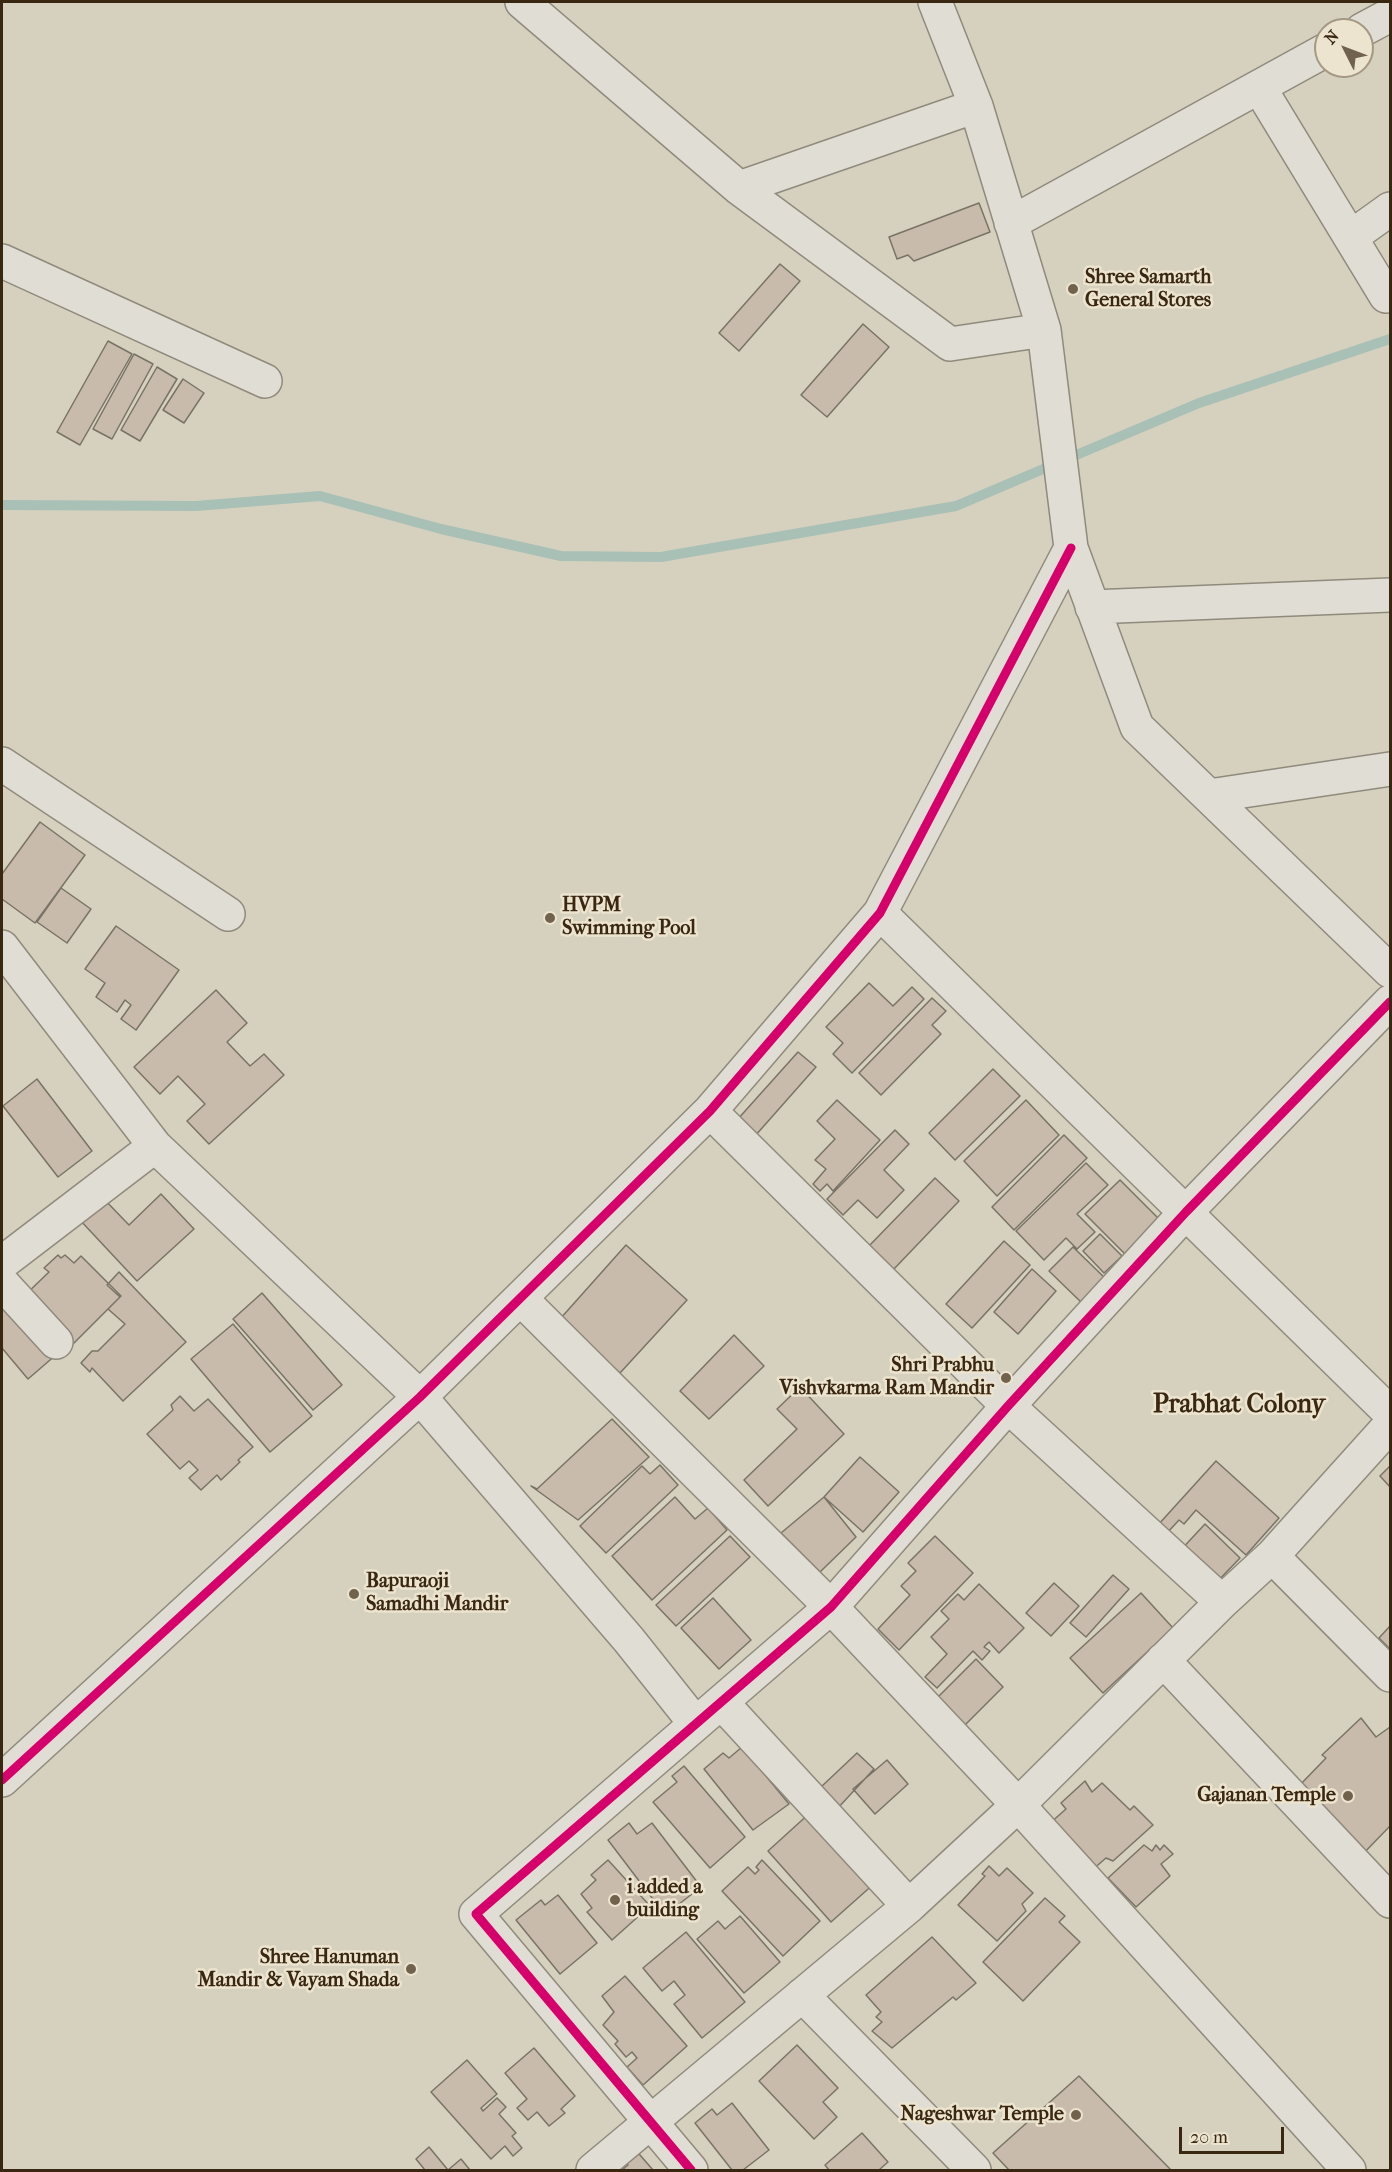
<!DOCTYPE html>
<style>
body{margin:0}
#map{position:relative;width:1392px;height:2172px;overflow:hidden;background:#d6d1be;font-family:"IM FELL French Canon",serif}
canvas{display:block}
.frame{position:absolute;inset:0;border:3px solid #3a2712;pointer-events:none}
.north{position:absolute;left:1314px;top:18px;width:60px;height:60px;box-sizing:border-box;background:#ece4ce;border:2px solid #a59883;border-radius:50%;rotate:312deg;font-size:16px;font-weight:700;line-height:24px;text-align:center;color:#3a2712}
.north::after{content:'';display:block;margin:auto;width:21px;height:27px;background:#71624e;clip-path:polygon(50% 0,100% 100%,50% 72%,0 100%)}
.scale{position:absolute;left:1179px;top:2127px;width:105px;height:27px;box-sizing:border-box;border:3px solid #3a2712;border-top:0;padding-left:8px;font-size:18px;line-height:21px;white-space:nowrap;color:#3a2712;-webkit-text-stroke:4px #ece4ce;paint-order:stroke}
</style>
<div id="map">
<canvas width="1392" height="2172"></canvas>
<div class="frame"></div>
<div class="north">N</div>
<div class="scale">20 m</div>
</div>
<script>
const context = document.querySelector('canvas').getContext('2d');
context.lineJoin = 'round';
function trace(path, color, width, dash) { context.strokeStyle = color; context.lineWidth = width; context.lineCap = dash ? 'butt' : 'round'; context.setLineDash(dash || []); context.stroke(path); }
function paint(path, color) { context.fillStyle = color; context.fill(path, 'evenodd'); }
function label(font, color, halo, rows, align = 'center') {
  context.font = font + ' "IM FELL French Canon",serif'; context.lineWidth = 5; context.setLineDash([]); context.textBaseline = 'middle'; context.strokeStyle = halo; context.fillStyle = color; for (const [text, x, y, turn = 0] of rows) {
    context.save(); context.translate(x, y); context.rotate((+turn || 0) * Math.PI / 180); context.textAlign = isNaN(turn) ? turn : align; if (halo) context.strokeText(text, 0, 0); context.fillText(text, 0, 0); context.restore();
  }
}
const stream = new Path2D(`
 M2 505 196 506 320 496 441 529 561 556 661 557 956 506 1199 403 1390 339`);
const building = new Path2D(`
 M979 203 990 232 914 261 908 255 897 259 889 237Z
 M780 264 800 281 739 351 719 333Z
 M863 324 889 347 827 417 801 395Z
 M108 341 132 354 80 445 57 432Z
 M134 354 153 364 112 439 93 429Z
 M157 367 177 379 140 441 121 430Z
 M183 379 204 393 184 423 163 410Z
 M40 822 85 855 35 923 2 899V874Z
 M61 888 91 909 67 943 37 922Z
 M116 926 179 970 136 1030 121 1019 131 1005 125 1000 117 1012 96 997 105 983 85 969Z
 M869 983 893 1006 912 987 924 999 852 1073 833 1054 843 1043 826 1027Z
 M216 990 247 1023 227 1042 250 1066 264 1054 284 1075 209 1144 187 1121 205 1104 178 1076 160 1094 134 1067Z
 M932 998 946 1011 932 1025 941 1034 881 1095 859 1073Z
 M798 1052 816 1067 755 1136 737 1120Z
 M993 1069 1020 1096 955 1160 929 1133Z
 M37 1079 92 1151 58 1177 3 1106Z
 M837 1100 880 1140 833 1191 827 1184 820 1191 813 1184 826 1169 815 1160 835 1139 817 1121Z
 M1026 1100 1059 1135 997 1196 964 1161Z
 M895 1130 909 1144 884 1170 904 1190 877 1218 858 1200 843 1215 827 1199Z
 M1064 1135 1087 1158 1014 1230 992 1207Z
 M1086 1163 1108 1185 1077 1214 1095 1232 1077 1249 1066 1238 1044 1260 1016 1231Z
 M935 1178 959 1201 893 1270 869 1246Z
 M1120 1180 1162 1222 1127 1256 1085 1214Z
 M161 1194 194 1229 137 1281 79 1219 102 1197 129 1225Z
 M1100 1234 1122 1256 1104 1273 1083 1251Z
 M1004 1241 1030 1265 972 1328 946 1304Z
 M626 1245 687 1300 620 1373 560 1319Z
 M1073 1247 1108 1281 1084 1305 1049 1271Z
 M58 1255 61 1258 65 1255 74 1263 81 1256 121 1296 70 1347 22 1298 49 1272 44 1268Z
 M1032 1269 1056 1291 1018 1334 994 1312Z
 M119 1272 186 1342 123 1401 92 1368 90 1372 81 1363 92 1351H98L125 1324 108 1309 120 1297 107 1285Z
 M262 1293 342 1385 313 1410 233 1319Z
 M2 1303 57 1354 28 1379 2 1348Z
 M233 1324 312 1416 270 1452 191 1359Z
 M734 1335 764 1366 709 1419 680 1391Z
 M800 1387 844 1434 768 1506 744 1480 797 1429 777 1409Z
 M180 1396 194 1411 208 1399 253 1447 238 1460 240 1462 221 1480 217 1475 201 1490 189 1478 198 1470 189 1461 180 1469 147 1434 173 1410 171 1405Z
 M612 1419 649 1457 578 1520 531 1486 537 1489Z
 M860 1457 899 1492 863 1532 824 1497Z
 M1216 1461 1279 1518 1246 1555 1196 1510 1184 1524 1179 1520 1167 1533 1158 1525Z
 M660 1465 678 1485 606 1553 580 1526 642 1466 650 1474Z
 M1390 1466V1487L1380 1476Z
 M675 1497 695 1519 708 1508 727 1530 652 1600 612 1556Z
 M824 1497 856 1537 820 1572 781 1533Z
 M1205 1524 1240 1558 1213 1586 1178 1553Z
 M730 1536 750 1557 676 1626 656 1605Z
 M935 1536 973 1573 899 1650 878 1629 910 1595 901 1586 916 1571 908 1563Z
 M1113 1575 1129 1589 1086 1637 1070 1623Z
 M1054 1583 1079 1606 1051 1636 1026 1613Z
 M979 1584 1024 1628 999 1653 989 1642 984 1647 990 1651 982 1660 973 1651 937 1688 925 1677 947 1654 931 1637 949 1619 941 1611 958 1594 964 1600Z
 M1141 1593 1173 1628 1103 1693 1070 1658Z
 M713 1598 751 1640 719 1669 681 1628Z
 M1390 1626V1649L1379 1638Z
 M976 1659 1003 1687 965 1725 938 1697Z
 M1361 1718 1376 1737 1390 1727V1826L1359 1858 1297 1788 1326 1758 1322 1755Z
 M742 1747 789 1804 753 1830 704 1769 723 1753 729 1758Z
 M857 1753 874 1769 837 1809 821 1787Z
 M887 1760 908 1784 875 1814 853 1789Z
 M684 1766 745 1837 710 1868 653 1802 677 1782 672 1776Z
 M1085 1781 1092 1792 1102 1783 1130 1810 1134 1806 1153 1825 1113 1861 1106 1858 1091 1871 1049 1824 1066 1809 1061 1803Z
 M812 1811 876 1882 831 1922 768 1851Z
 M629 1823 637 1834 652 1823 701 1887 665 1915 608 1840Z
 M1144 1845 1152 1851 1156 1845 1160 1850 1164 1845 1173 1854 1161 1864 1170 1876 1136 1907 1108 1878Z
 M608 1860 650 1906 612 1940 587 1912 592 1908 581 1894 596 1880 591 1875Z
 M762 1860 820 1921 783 1956 722 1891 748 1867 755 1874 759 1870 756 1867Z
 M989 1866 999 1876 1007 1868 1033 1893 1022 1904 1026 1911 997 1941 958 1905 985 1876 982 1874Z
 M558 1895 597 1943 560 1974 516 1920 541 1900 545 1905Z
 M1045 1898 1065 1916 1059 1922 1080 1942 1023 2001 983 1962Z
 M740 1916 780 1962 744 1993 697 1939 718 1921 725 1929Z
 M686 1932 745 2002 702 2038 674 2004 685 1995 674 1981 662 1991 643 1968Z
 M932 1937 976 1983 956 2000 953 1997 892 2048 872 2031 882 2022 876 2017 881 2012 866 1995Z
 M625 1976 687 2046 643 2085 627 2067 637 2058 632 2052 626 2057 615 2044 618 2041 603 2025 614 2012 602 1996Z
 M797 2045 838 2088 823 2102 837 2117 814 2139 759 2081Z
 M534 2048 575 2096 561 2109 565 2113 549 2126 537 2112 528 2120 517 2108 527 2099 505 2073Z
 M467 2060 497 2094 481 2108 483 2111 497 2098 506 2107 499 2114 516 2133 512 2136 522 2148 513 2156 505 2146 491 2159 431 2092Z
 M1079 2076 1171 2170H1009L993 2153Z
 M732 2103 769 2150 743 2170H732L695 2123 712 2109 717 2115Z
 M862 2133 888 2162 880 2169 882 2170H829L825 2165Z
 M429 2147 448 2170 461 2159 470 2170H425L416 2159Z
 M633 2147 653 2170H622L628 2165 621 2157Z`);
const street = new Path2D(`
 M522 2 739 188 950 344 1044 330
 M935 2 976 106 1044 330 1071 548 1137 727 1390 971
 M1362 30 1390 15
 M1259 87 1386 296
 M739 188 976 106
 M1011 223 1326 50
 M1351 237 1390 209
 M2 261 265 381
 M1092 607 1390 595
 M2 764 228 914
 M1209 796 1390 769
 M880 913 1390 1413
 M2 947 155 1146 420 1397 629 1640 695 1723 722 1703 909 1906
 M710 1111 1008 1406 1222 1602
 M2 1263 155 1146
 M2 1283 56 1342
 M521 1299 831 1607 1018 1805 1349 2170
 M1272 1556 1390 1675
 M1163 1660 1390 1901
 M2 1780 420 1397 710 1111 880 913 1071 548
 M802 1995 974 2170
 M593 2170 909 1906 1018 1805 1222 1602 1272 1556 1390 1425
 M691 2170 476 1914 831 1607 1008 1406 1186 1212 1390 1002`);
const cycleway = new Path2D(`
 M2 1780 420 1397 710 1111 880 913 1071 548
 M691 2170 476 1914 831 1607 1008 1406 1186 1212 1390 1002`);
const markers = [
 [1073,289,6,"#71624e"],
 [550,918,6,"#71624e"],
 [1006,1378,6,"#71624e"],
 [354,1594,6,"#71624e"],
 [1348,1796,6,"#71624e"],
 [615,1900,6,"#71624e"],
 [411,1969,6,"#71624e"],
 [1076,2115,6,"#71624e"]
];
const poiNames = [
 ["Shree Samarth",1085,278],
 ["General Stores",1085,301],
 ["HVPM",562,906],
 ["Swimming Pool",562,929],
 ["Shri Prabhu",994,1366,"right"],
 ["Vishvkarma Ram Mandir",994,1389,"right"],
 ["Bapuraoji",366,1582],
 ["Samadhi Mandir",366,1605],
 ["Gajanan Temple",1336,1796,"right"],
 ["i added a",627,1888],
 ["building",627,1911],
 ["Shree Hanuman",399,1958,"right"],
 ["Mandir & Vayam Shada",399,1981,"right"],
 ["Nageshwar Temple",1064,2115,"right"]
];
const districtNames = [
 ["Prabhat Colony",1239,1406]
];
trace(stream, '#a8c0b6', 10);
paint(building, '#c8bbac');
trace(building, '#797367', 1.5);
trace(street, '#908a7d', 36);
trace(street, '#e0ddd4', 33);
trace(cycleway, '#d6006c', 9);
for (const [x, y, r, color] of markers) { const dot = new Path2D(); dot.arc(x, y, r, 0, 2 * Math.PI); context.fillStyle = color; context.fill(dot); trace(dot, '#ece4ce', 2); }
label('bold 20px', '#3a2712', '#ece4ce', poiNames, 'left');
label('bold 26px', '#3a2712', '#ece4ce', districtNames);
</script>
